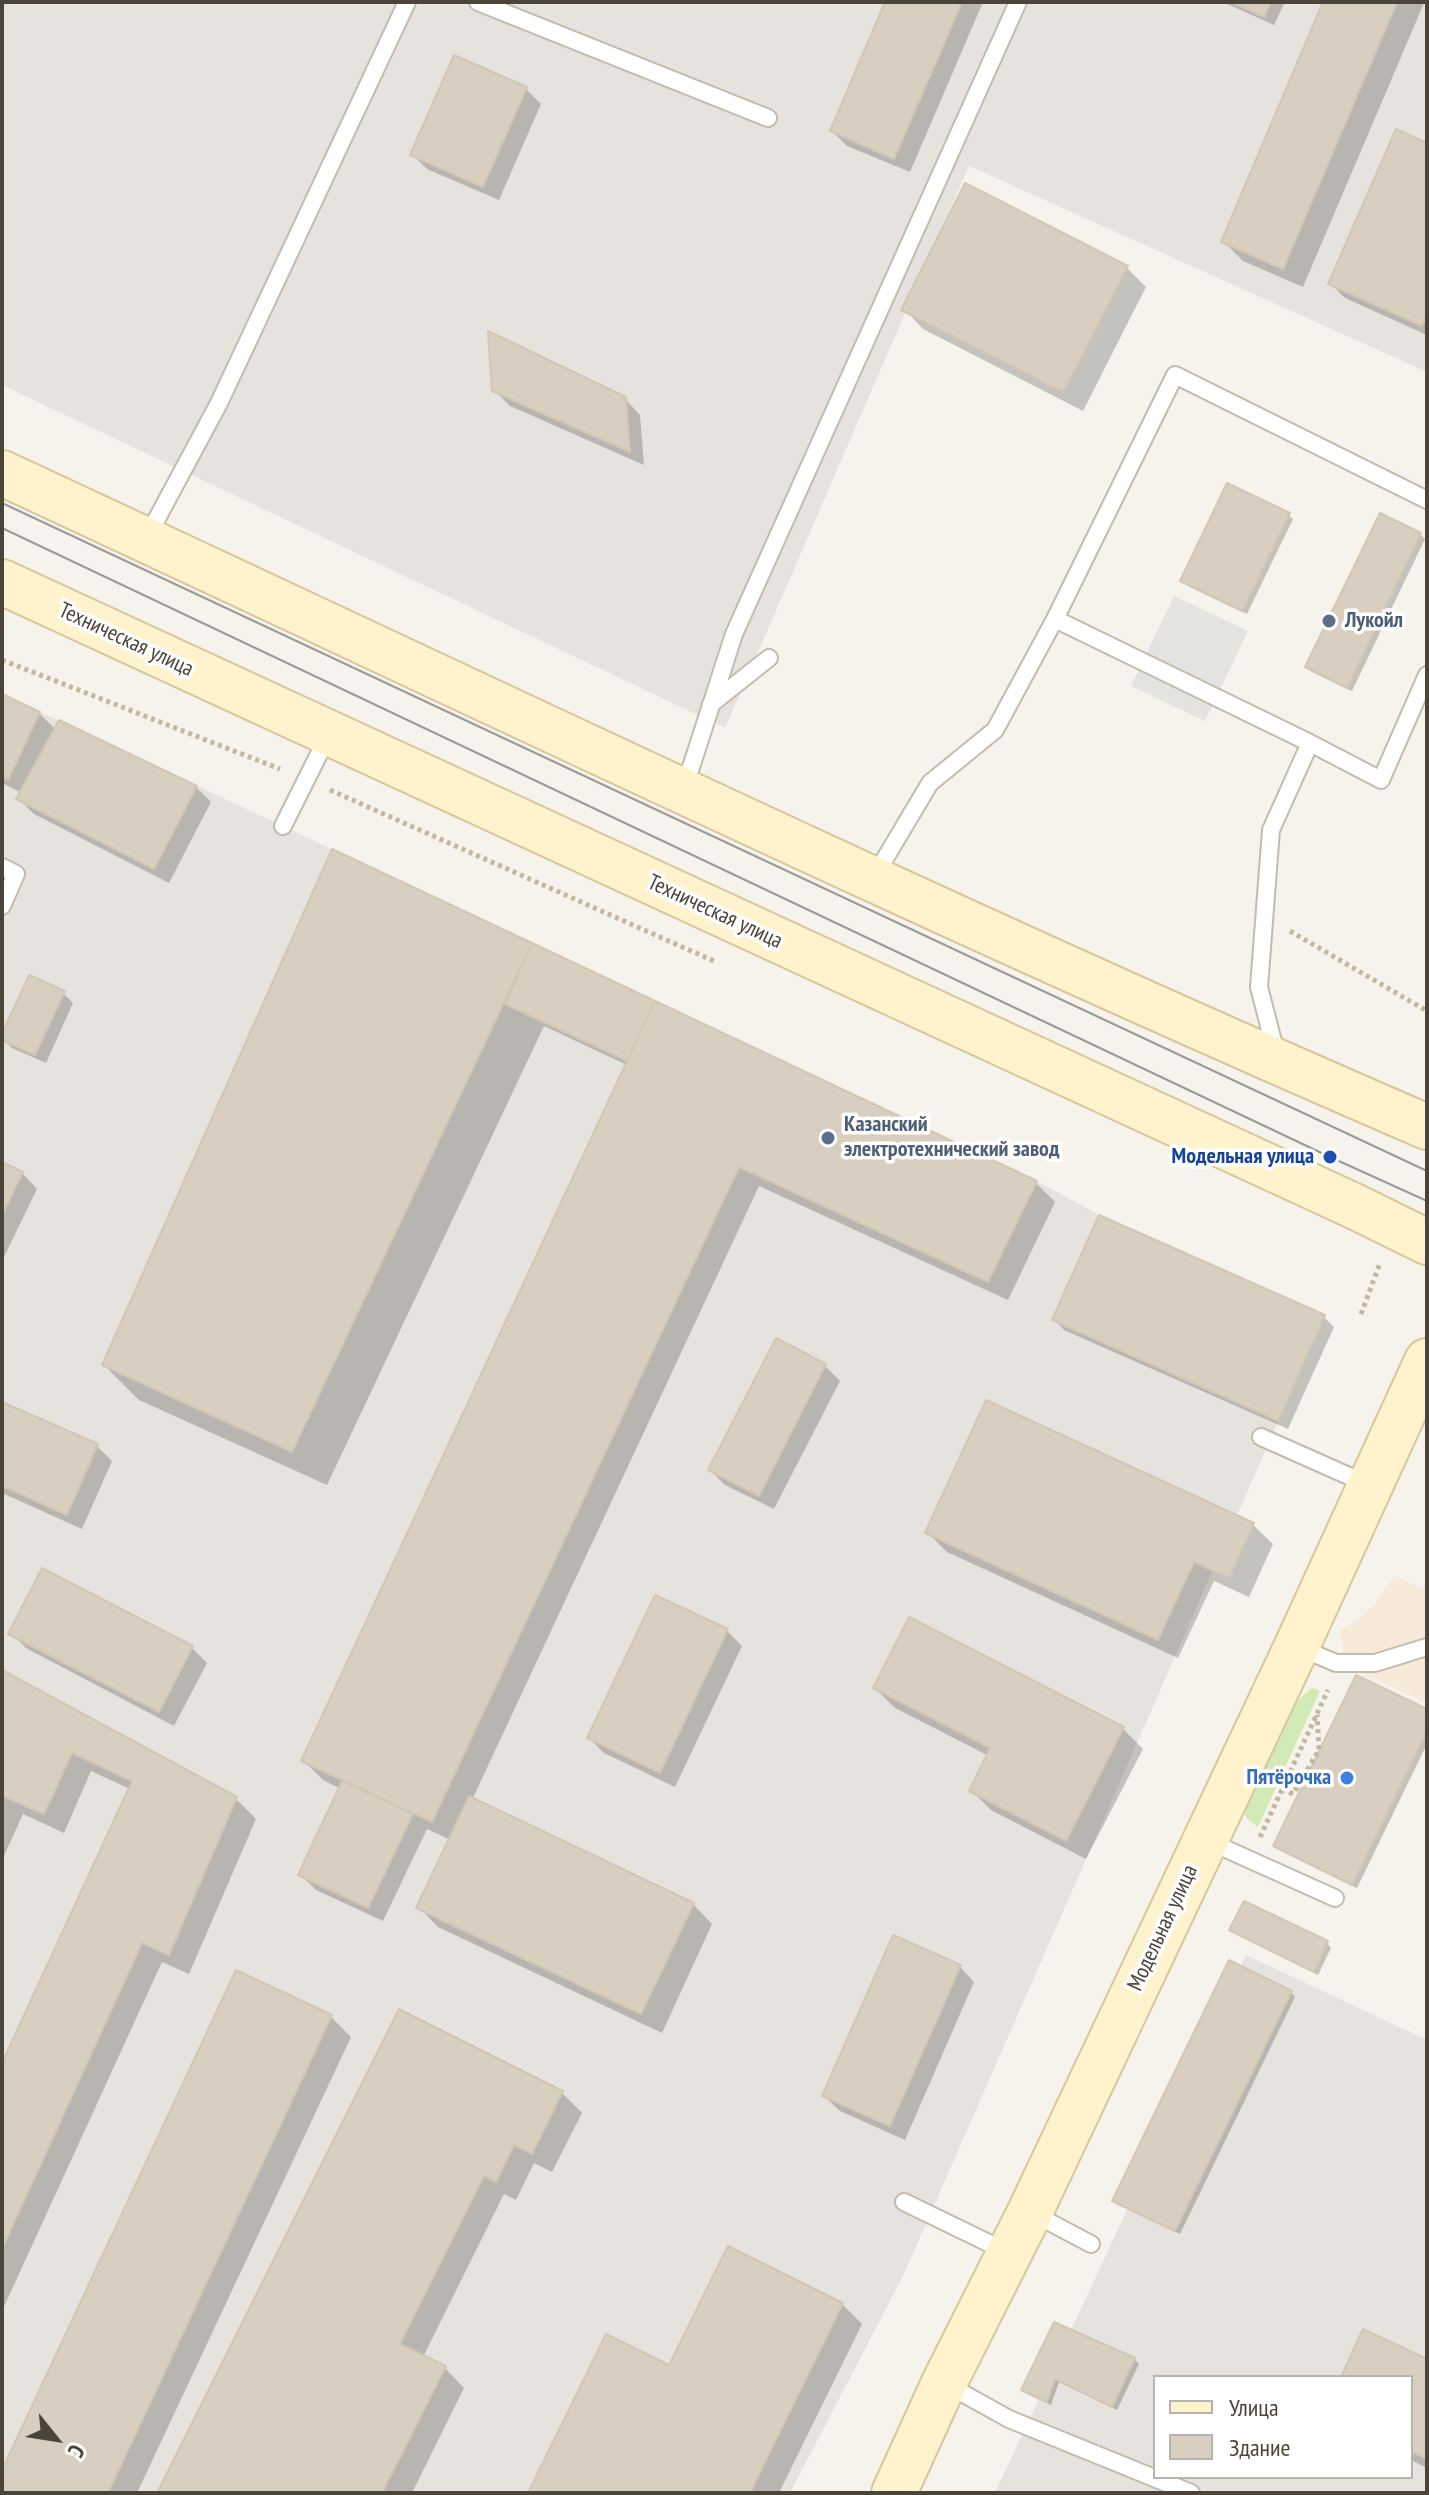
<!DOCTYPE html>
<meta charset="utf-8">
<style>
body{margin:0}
#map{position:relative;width:1429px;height:2495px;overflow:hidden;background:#f6f3ec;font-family:"PT Sans Narrow",sans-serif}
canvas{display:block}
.frame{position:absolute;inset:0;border:4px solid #4b4439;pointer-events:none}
.legend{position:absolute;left:1153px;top:2375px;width:260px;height:104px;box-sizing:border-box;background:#fff;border:2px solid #b7b4b0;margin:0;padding:10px 14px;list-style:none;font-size:24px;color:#4b4439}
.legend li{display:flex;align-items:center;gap:16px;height:40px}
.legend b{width:40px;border:2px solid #b7b4b0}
.north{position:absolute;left:16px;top:2399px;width:80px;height:80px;-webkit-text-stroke:6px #fff;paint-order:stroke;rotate:120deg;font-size:22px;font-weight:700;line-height:32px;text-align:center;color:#4b4439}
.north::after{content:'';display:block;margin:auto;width:28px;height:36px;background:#4b4439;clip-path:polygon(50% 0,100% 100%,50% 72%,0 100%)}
</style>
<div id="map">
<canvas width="1429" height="2495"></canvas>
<div class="frame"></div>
<ul class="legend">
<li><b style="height:10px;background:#fff3cd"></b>Улица</li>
<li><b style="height:22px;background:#d8cfc1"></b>Здание</li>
</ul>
<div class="north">С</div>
</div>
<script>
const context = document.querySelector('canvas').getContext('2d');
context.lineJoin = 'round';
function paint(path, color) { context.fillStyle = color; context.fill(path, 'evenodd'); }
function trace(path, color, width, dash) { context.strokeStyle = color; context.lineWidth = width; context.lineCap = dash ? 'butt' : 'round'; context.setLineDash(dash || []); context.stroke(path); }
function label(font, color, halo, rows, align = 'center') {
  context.font = font + ' "PT Sans Narrow",sans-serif'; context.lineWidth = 7; context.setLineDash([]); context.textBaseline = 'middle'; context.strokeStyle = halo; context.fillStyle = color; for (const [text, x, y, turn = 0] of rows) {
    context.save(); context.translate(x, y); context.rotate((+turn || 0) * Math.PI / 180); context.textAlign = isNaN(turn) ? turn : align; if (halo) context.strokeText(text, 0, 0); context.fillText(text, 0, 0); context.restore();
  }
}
const commercial = new Path2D(`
 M1394 1576 1422 1588 1427 1579V1703L1346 1666 1340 1629 1355 1622 1376 1604Z`);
const industrial = new Path2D(`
 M2 2H1427V372L969 166 725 728 2 385Z
 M2 694 1037 1181 1099 1215 1325 1315 903 2276 790 2493H2Z
 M1246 1955 1427 2040V2493H995ZM1155 2377H1411V2477H1155Z`);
const green = new Path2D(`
 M1312 1688 1320 1691 1258 1827 1247 1819 1242 1806 1283 1713Z`);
const parking = new Path2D(`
 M1174 596 1248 631 1205 721 1131 686Z`);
const shadow = new Path2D(`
 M887 2H983L910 172 847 146 832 131Z
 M1223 2H1285L1274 25Z
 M1325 2 1424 3 1303 287 1243 261 1223 241Z
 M526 89 541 104 499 200 427 169 412 154Z
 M1427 145V335L1345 298 1330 283Z
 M1126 267 1146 287 1083 411 923 329 904 309Z
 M494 390 625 399 640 415 644 465 510 406Z
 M1288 515 1293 519 1247 614 1186 585 1182 580Z
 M1420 534 1425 539 1352 691 1312 672 1307 667Z
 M2 696 39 713 56 730 196 787 211 802 169 883 34 814 19 799 22 793 2 783Z
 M333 852 1035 1182 1055 1202 1008 1300 759 1186 472 1800 693 1904 712 1924 662 2033 438 1927 419 1907 451 1840 427 1829 383 1921 316 1890 301 1875 341 1789 323 1780 303 1760 627 1065 544 1026 327 1485 139 1400 104 1365Z
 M63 993 73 1003 46 1063 12 1048 2 1038Z
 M2 1164 22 1173 37 1189 2 1261Z
 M1324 1317 1334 1327 1288 1429 1064 1330 1055 1320Z
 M776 1341 825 1366 840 1381 774 1509 725 1485 710 1470Z
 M2 1404 97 1446 112 1461 82 1529 2 1493Z
 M1253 1525 1273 1544 1249 1597 1214 1581 1178 1658 947 1552 927 1532Z
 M656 1598 727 1631 742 1646 675 1787 604 1753 589 1738Z
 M11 1633 192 1648 207 1663 174 1726 26 1648Z
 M2 1673 236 1799 256 1819 189 1974 162 1962 2 2311V2068L130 1789 91 1771 64 1833 23 1814 2 1860Z
 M875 1688 1123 1729 1143 1749 1086 1859 991 1810 971 1790 989 1756 895 1708Z
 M1427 1712V1744L1357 1888 1280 1850 1275 1846Z
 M1232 1930 1327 1943 1331 1948 1318 1975 1236 1934Z
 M959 1966 974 1982 905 2140 840 2111 824 2096Z
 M237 1973 331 2017 351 2037 137 2493H2V2475Z
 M1291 1992 1295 1997 1180 2234 1119 2205 1114 2200Z
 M562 2093 582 2113 552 2172 534 2163 516 2200 504 2194 423 2357 445 2368 464 2388 412 2493H159Z
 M842 2304 862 2324 779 2493H530L670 2367Z
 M1055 2325 1134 2359 1139 2364 1117 2410 1059 2382 1051 2405 1027 2394 1023 2390Z
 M1427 2361V2468L1411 2460V2377H1343Z`);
const building = new Path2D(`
 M885 2H962L894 159 830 131Z
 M1231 2H1271L1264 17Z
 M1323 2H1397L1283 269 1221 242Z
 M454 55 527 87 483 187 410 155Z
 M1396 129 1427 143V315L1422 326 1328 284Z
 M965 183 1128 266 1063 392 901 310Z
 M488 331 626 397 630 452 492 391Z
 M1227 483 1290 513 1242 611 1180 581Z
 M1380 513 1421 533 1347 688 1305 667Z
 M2 694 40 712 8 780 2 777Z
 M59 720 197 786 154 869 16 799Z
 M332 849 532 943 292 1452 102 1365Z
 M532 943 655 1001 627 1061 505 1004Z
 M29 975 65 991 35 1055 2 1040V1034Z
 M655 1001 1037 1181 988 1282 739 1167 432 1822 301 1761Z
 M2 1162 23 1172 2 1215Z
 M1099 1215 1325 1315 1278 1421 1052 1320Z
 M776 1338 826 1364 759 1496 708 1470Z
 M986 1400 1254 1523 1229 1578 1194 1562 1158 1640 925 1533Z
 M2 1402 98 1444 67 1515 2 1486Z
 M42 1568 193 1646 159 1712 8 1634Z
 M655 1595 728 1629 660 1773 587 1738Z
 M909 1617 1124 1727 1066 1841 969 1791 990 1748 873 1688Z
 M2 1670 237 1797 169 1955 142 1943 2 2249V2063L132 1781 72 1753 44 1814 3 1796 2 1798Z
 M1356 1675 1427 1709V1731L1352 1885 1273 1846Z
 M342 1781 413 1814 368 1908 298 1875Z
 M469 1796 694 1903 641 2014 416 1908Z
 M1244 1901 1328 1941 1314 1972 1229 1930Z
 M893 1935 961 1965 890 2126 822 2096Z
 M1229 1960 1292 1991 1175 2231 1112 2201Z
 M236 1970 332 2015 108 2493H2V2470Z
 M399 2009 563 2091 532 2154 514 2145 496 2182 484 2176 400 2344 446 2366 382 2493H157Z
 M728 2246 843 2303 750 2493H528L606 2334 669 2365Z
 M1054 2322 1135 2358 1112 2407 1055 2379 1047 2402 1021 2390Z
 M1363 2329 1427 2359V2459L1411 2451V2377H1341Z`);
const path = new Path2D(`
 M2 660 280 769
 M330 790 716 962
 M1290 931 1427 1011
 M1361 1314 1380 1263
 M1282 1789 1293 1794 1319 1750 1317 1715
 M1260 1837 1328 1690`);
const lane = new Path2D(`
 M478 2 768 118
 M146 539 219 403 407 2
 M1055 619 1175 375 1427 500
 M711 704 769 658
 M1310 743 1381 780 1427 675
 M684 789 734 634 1018 2
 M283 826 329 734
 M2 867 16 874 2 906
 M874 877 930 783 995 730 1055 619 1310 743 1271 830 1259 987 1276 1053
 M1261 1437 1369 1485
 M1298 1647 1336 1663H1375L1427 1647
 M1206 1840 1335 1898
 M904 2202 1007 2252
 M1032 2213 1091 2244
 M946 2384 1009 2419 1191 2493`);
const secondary = new Path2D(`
 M2 473C476 693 947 920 1427 1127
 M2 582 1356 1207 1427 1242
 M894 2493 944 2383 1030 2212 1297 1646 1427 1361`);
const tram = new Path2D(`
 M2 503 1427 1171
 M2 528 1330 1157 1427 1201`);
const markers = [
 [1329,621,8,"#5c6f8a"],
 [828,1138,8,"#5c6f8a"],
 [1330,1157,8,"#1a4fb4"],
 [1347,1778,8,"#3f7fe0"]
];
const serviceNames = [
 ["Лукойл",1345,621],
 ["Казанский",844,1125],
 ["электротехнический завод",844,1150]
];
const streetNames = [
 ["Техническая улица",126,640,25],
 ["Техническая улица",715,912,25],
 ["Модельная улица",1163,1928,-65]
];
const transitNames = [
 ["Модельная улица",1314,1157]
];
const shopNames = [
 ["Пятёрочка",1331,1778]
];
paint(commercial, '#f7ead8');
paint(industrial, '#e6e2dd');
paint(green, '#d2eab5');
paint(parking, '#e5e3e0');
paint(shadow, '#0003');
paint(building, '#d8cfc1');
trace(building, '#d3c7b4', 2);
trace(lane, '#c2bbae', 20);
trace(secondary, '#d6c79b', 48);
trace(path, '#c4b79f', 5, [4, 4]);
trace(lane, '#fff', 16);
trace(secondary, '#fff3cd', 44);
trace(tram, '#9a9a9a', 2);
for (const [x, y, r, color] of markers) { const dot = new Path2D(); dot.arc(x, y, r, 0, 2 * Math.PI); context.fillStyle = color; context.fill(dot); trace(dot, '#fff', 3); }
label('bold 22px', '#4e5e75', '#fff', serviceNames, 'left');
label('22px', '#4b4439', '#fff', streetNames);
label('bold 22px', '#164399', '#fff', transitNames, 'right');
label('bold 22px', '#366cbe', '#fff', shopNames, 'right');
</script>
